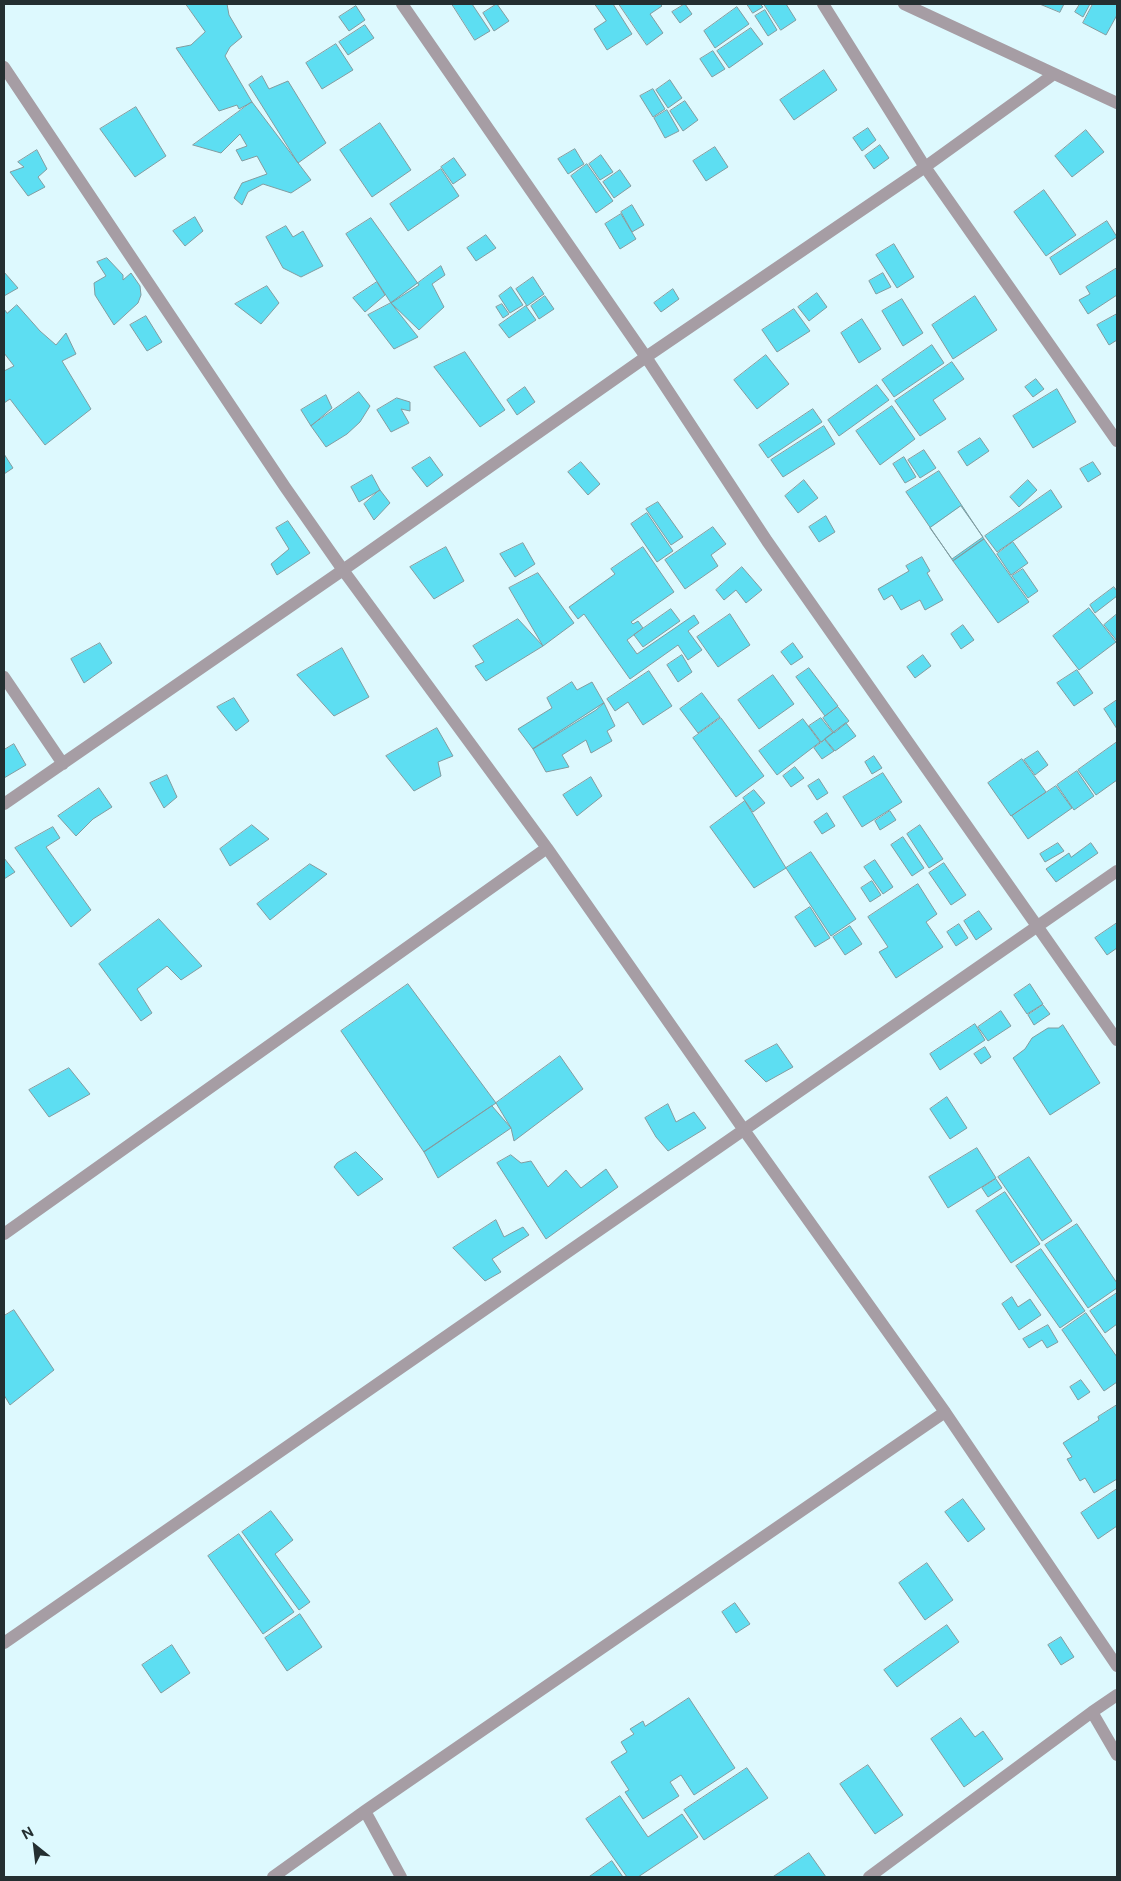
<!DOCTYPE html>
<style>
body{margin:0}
#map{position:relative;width:1121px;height:1881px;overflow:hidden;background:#ddf9fe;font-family:"Public Sans",sans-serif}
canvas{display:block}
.frame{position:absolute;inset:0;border:5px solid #242f31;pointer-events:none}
.north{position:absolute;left:10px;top:1821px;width:50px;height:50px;-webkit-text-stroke:4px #ddf9fe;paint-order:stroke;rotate:331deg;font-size:14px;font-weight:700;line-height:20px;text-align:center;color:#242f31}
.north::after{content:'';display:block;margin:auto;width:18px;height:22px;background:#242f31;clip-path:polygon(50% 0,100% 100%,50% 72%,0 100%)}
</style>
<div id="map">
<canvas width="1121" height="1881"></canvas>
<div class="frame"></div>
<div class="north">N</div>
</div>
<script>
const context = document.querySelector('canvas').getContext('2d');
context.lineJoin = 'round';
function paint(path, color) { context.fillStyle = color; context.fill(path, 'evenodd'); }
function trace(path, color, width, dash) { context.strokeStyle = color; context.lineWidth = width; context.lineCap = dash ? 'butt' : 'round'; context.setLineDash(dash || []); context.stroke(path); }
const building = new Path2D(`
 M186 4H227L229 15 242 37 230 47 225 56 252 102 239 109 237 105 219 111 176 48 191 45 205 32Z
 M452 4H472L490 31 475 40Z
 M497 4 509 21 494 31 483 13Z
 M595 4H613L632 34 607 50 594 29 606 21Z
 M619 4H660L662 6 650 14 663 33 647 45Z
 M685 4 692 14 680 23 672 12Z
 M747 4H760L763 7 753 13Z
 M764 4H786L796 20 781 30Z
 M1040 4H1064L1060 12Z
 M1080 4H1090L1083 17 1075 12Z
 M1093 4H1117V15L1106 35 1083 23Z
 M356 6 365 20 349 31 339 17Z
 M737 7 749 24 715 48 704 31Z
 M765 10 777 30 768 36 755 16Z
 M365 25 374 38 348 55 339 42Z
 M751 28 763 44 729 68 717 51Z
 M336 44 353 70 322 89 306 63Z
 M713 51 725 69 712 77 700 59Z
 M824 70 837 90 794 120 780 100Z
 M262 76 269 89 288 81 326 143 298 163 249 85Z
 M670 80 682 98 668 108 656 90Z
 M653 89 665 109 653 117 640 96Z
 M685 101 698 120 683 131 670 111Z
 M252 102 311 180 291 193 263 184 248 192 242 205 234 198 242 183 267 174 257 156 242 161 236 150 247 146 240 134 221 153 193 145Z
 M136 107 166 156 135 177 100 129Z
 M667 110 679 131 665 138 654 118Z
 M380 123 411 170 372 197 340 150Z
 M868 128 876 140 862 151 853 138Z
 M1086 130 1104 152 1072 177 1055 156Z
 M880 145 889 158 874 169 865 156Z
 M715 147 728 167 706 181 693 161Z
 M575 149 584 164 568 174 558 159Z
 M37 150 47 169 38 177 45 187 28 196 10 172 24 167 18 162Z
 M601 155 613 172 600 180 589 164Z
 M454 158 466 175 453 184 441 167Z
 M587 164 613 201 596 213 571 176Z
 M441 169 459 196 408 231 390 204Z
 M620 170 631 186 614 198 603 182Z
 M1044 190 1076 235 1046 256 1014 212Z
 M632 205 644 225 632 232 621 212Z
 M621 214 636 239 620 249 605 224Z
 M195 217 203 231 185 246 173 231Z
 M371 218 419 285 391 303 346 234Z
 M1107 221 1117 237 1060 275 1050 258Z
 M286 226 293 237 303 231 323 266 301 277 283 268 266 237Z
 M486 235 496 248 476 261 467 248Z
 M894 244 914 277 897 288 876 255Z
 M107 258 123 275V280L131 273 140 286 141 295 138 303 114 325 95 295 94 283 106 276 97 262Z
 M441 266 445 275 432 284 444 307 419 330 391 303Z
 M1117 268V295L1088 314 1079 300 1090 294 1086 287Z
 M4 272 18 288 4 296Z
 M883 273 891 287 876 294 869 281Z
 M533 277 544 294 527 306 516 289Z
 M377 282 385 295 365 312 353 298Z
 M267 286 279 303 261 324 235 304Z
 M511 287 523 305 510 313 499 296Z
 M673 289 679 299 661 312 654 303Z
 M817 293 827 307 809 321 798 307Z
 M545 296 554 309 539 319 531 306Z
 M975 296 997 330 953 359 932 325Z
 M902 299 923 333 903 346 882 311Z
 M391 303 418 337 394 349 368 315Z
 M502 304 509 314 503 318 496 307Z
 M17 305 40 331 56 345 66 333 76 354 62 361 91 409 45 445 10 399 4 403V371L14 366 4 353V309L7 313Z
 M526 306 536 320 509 338 499 325Z
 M794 309 810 331 777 352 762 330Z
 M1117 314V340L1109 345 1097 325Z
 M146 316 162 342 147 351 130 325Z
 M862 319 881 349 859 363 841 333Z
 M932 345 944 363 894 397 882 380Z
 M465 352 505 410 480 427 434 367Z
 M766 355 789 384 757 409 734 380Z
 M952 362 964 379 933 400 946 419 920 436 895 401Z
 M1036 379 1044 389 1033 397 1025 387Z
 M877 385 889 400 839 436 828 420Z
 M525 387 535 402 517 415 507 400Z
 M1057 389 1076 422 1033 448 1013 416Z
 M359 392 370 406 360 422 347 434 326 447 311 426Z
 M326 395 332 408 311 426 301 410Z
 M397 398 410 402V411L401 409 409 423 391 432 377 410Z
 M892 406 915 439 880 465 856 431Z
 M813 409 822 422 768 458 759 445Z
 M824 426 835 444 783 477 771 460Z
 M980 438 989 451 967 466 958 452Z
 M924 450 936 468 920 478 908 460Z
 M4 454 13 468 4 474Z
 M430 457 443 475 427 487 412 468Z
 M904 457 916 477 905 483 893 464Z
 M581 462 600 484 588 495 568 472Z
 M1093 462 1101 474 1088 482 1080 469Z
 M939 471 984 539 953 561 906 492Z
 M372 475 380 490 359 502 351 487Z
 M804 480 818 498 798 513 785 496Z
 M1028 480 1037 490 1019 507 1010 497Z
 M380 490 390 503 374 520 364 504Z
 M1051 490 1062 507 997 552 985 536Z
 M658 502 683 537 671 545 646 509Z
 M961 506 983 537 952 559 930 528Z
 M647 513 673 551 657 562 631 524Z
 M826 516 835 532 819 542 809 527Z
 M288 521 310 553 277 575 271 564 289 549 276 528Z
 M713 527 726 544 711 555 718 566 685 589 665 560Z
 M984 539 1029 602 998 623 953 561Z
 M1013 542 1028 563 1011 575 997 554Z
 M523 543 535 564 515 577 500 554Z
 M446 547 464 581 434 599 410 567Z
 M643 547 674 592 631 622 633 624 638 621 643 628 627 640 637 654 694 615 699 623 688 631 702 650 688 660 678 645 630 679 584 614 578 619 569 607 615 574 611 569Z
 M922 557 930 571 927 573 943 600 925 610 920 600 901 610 892 595 884 600 878 589 909 571 906 566Z
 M742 567 762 590 746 603 736 590 724 600 716 590Z
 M1023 569 1038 591 1028 598 1012 576Z
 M538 573 574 623 543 646 509 588Z
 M1114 587 1117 591V596L1095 613 1090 605Z
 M1089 608 1116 642 1079 670 1053 636Z
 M671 609 680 621 643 647 634 635Z
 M730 614 750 645 718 667 697 637Z
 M1117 614V641L1104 625Z
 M518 619 543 646 486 681 475 666 484 662 473 646Z
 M963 625 974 640 961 649 951 634Z
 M100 643 112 663 84 683 71 659Z
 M793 643 803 657 791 665 781 652Z
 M342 648 369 697 334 716 297 675Z
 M682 655 692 672 678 682 667 665Z
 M923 655 931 666 915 678 907 667Z
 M809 668 838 706 825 716 796 677Z
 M1077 670 1093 693 1074 706 1057 683Z
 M649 671 672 706 643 725 628 702 615 711 607 699Z
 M773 675 794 704 759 729 738 700Z
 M572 682 577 690 592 682 604 703 596 710 533 749 518 729 552 708 547 698Z
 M702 693 720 717 698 733 680 709Z
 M234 698 249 721 236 731 217 707Z
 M1117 700V729L1104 709Z
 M604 703 615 726 607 731 612 741 591 753 586 740 562 755 569 767 546 772 533 749Z
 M838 707 849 721 834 733 823 718Z
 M721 718 764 776 736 797 693 738Z
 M821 718 833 733 821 742 809 726Z
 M803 719 820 742 777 775 759 751Z
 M846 723 856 736 835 751 825 739Z
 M437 728 453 756 438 762 441 776 414 791 386 756Z
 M825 740 834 751 822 759 814 748Z
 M1117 742V780L1096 795 1078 770Z
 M14 744 26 765 4 778V750Z
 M1038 751 1048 765 1035 775 1024 760Z
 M874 756 882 768 872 774 865 762Z
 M1022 759 1046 792 1011 816 988 783Z
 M795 767 804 778 791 787 783 776Z
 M1077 771 1094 796 1074 810 1057 785Z
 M883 773 902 802 862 827 843 797Z
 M167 775 177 797 164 808 150 783Z
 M591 777 602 796 577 816 563 795Z
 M819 779 828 793 817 800 808 786Z
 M1056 786 1072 808 1028 839 1012 816Z
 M99 788 112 807 93 819 76 836 58 816Z
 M754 790 765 803 753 812 743 798Z
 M745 801 786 868 754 888 710 827Z
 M890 811 896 820 880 830 875 821Z
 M827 813 835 826 822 834 814 822Z
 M252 825 269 839 230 866 220 849Z
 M920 825 943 859 929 868 907 834Z
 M53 827 60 838 46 847 91 910 71 927 15 848Z
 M903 837 924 868 912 876 891 845Z
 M1058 843 1064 851 1045 862 1040 854Z
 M1091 843 1098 853 1056 882 1046 869 1069 853 1071 857Z
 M811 852 856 919 831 936 786 868Z
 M4 858 15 872 4 879Z
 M875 860 893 887 883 894 864 867Z
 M944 863 966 895 951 905 929 873Z
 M310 864 327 874 270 920 257 904Z
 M872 881 881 895 870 902 861 888Z
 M918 884 937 914 926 922 943 947 896 978 879 952 888 947 868 917Z
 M810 907 830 938 815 947 795 917Z
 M979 911 992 929 976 940 964 921Z
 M159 919 202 966 181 980 167 966 137 989 152 1013 141 1021 99 964Z
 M1117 923V948L1107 955 1095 938Z
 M959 924 968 938 956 946 947 932Z
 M850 926 862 944 845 955 833 937Z
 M408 984 496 1103 424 1152 341 1031Z
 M1030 984 1043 1004 1027 1014 1014 995Z
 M1043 1005 1050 1014 1034 1025 1028 1015Z
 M1001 1011 1011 1026 988 1041 978 1027Z
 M975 1024 985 1040 940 1070 930 1054Z
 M1063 1025 1100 1083 1050 1115 1013 1058 1025 1049 1032 1038 1048 1028H1058Z
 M777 1044 793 1067 766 1082 745 1061Z
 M985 1047 991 1057 981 1064 974 1054Z
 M560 1056 583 1089 514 1141 511 1128 496 1103Z
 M69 1068 90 1094 49 1117 29 1090Z
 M947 1097 967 1128 950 1139 930 1109Z
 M668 1104 676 1122 694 1112 706 1128 668 1151 656 1137 645 1118Z
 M492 1106 511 1128 438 1178 424 1152Z
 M977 1148 996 1178 948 1208 929 1177Z
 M356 1152 383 1179 358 1196 334 1167 337 1163Z
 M511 1155 521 1163 531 1161 548 1187 566 1170 581 1188 606 1169 618 1187 546 1239 497 1163Z
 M1029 1157 1072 1221 1042 1241 998 1177Z
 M996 1179 1002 1188 988 1197 982 1188Z
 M1005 1192 1040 1244 1011 1263 976 1211Z
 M496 1220 504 1237 523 1227 529 1235 492 1259 501 1272 485 1281 453 1248Z
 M1077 1224 1117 1283V1288L1088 1308 1045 1245Z
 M1041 1249 1085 1311 1060 1328 1016 1266Z
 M1117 1293V1324L1105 1333 1090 1311Z
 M1012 1297 1018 1307 1030 1299 1041 1315 1019 1330 1002 1304Z
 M14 1310 54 1370 10 1405 4 1395V1316Z
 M1086 1313 1117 1357V1382L1104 1391 1062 1330Z
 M1048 1325 1058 1342 1047 1348 1042 1340 1029 1348 1023 1339Z
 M1081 1380 1090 1392 1078 1400 1070 1387Z
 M1117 1405V1479L1094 1493 1085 1478 1080 1481 1067 1459 1072 1457 1063 1443 1099 1420 1098 1417Z
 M1117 1489V1526L1098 1539 1081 1513Z
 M963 1499 985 1529 968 1542 945 1512Z
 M271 1511 293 1540 275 1554 310 1602 299 1610 242 1532Z
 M239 1534 294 1612 263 1634 208 1556Z
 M927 1563 953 1600 925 1620 899 1583Z
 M735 1603 750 1624 736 1633 722 1612Z
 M300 1614 322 1647 287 1671 265 1638Z
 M947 1625 959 1642 897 1687 884 1670Z
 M1061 1637 1074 1657 1061 1665 1048 1645Z
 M172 1645 190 1673 161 1693 142 1665Z
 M689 1698 735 1768 694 1795 681 1775 670 1782 679 1796 643 1819 625 1792 629 1790 611 1762 627 1752 621 1742 634 1734 630 1729 643 1721 645 1726Z
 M961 1718 975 1737 983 1731 1003 1759 964 1787 931 1739Z
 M868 1765 903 1815 875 1834 840 1784Z
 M747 1768 768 1798 704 1840 684 1810Z
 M620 1796 648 1837 682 1814 698 1837 638 1877H627L586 1819Z
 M809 1853 826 1877H773Z
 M612 1861 623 1877H589Z`);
const minor = new Path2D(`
 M402 4 646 357 767 541 1117 1040
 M823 4 925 167 1117 441
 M904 4 1117 103
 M4 67 285 487 343 570 547 848 744 1130 945 1412 1117 1666
 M4 677 63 764
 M4 804 343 570 646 357 925 167 1054 74
 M4 1234 547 848
 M4 1643 1117 871
 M1092 1712 1117 1755
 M365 1811 401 1877
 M273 1877 365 1811 945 1412
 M869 1877 1092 1712 1117 1695`);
paint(building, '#5ddef2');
trace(building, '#829ca0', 1);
trace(minor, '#a69da4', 12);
</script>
